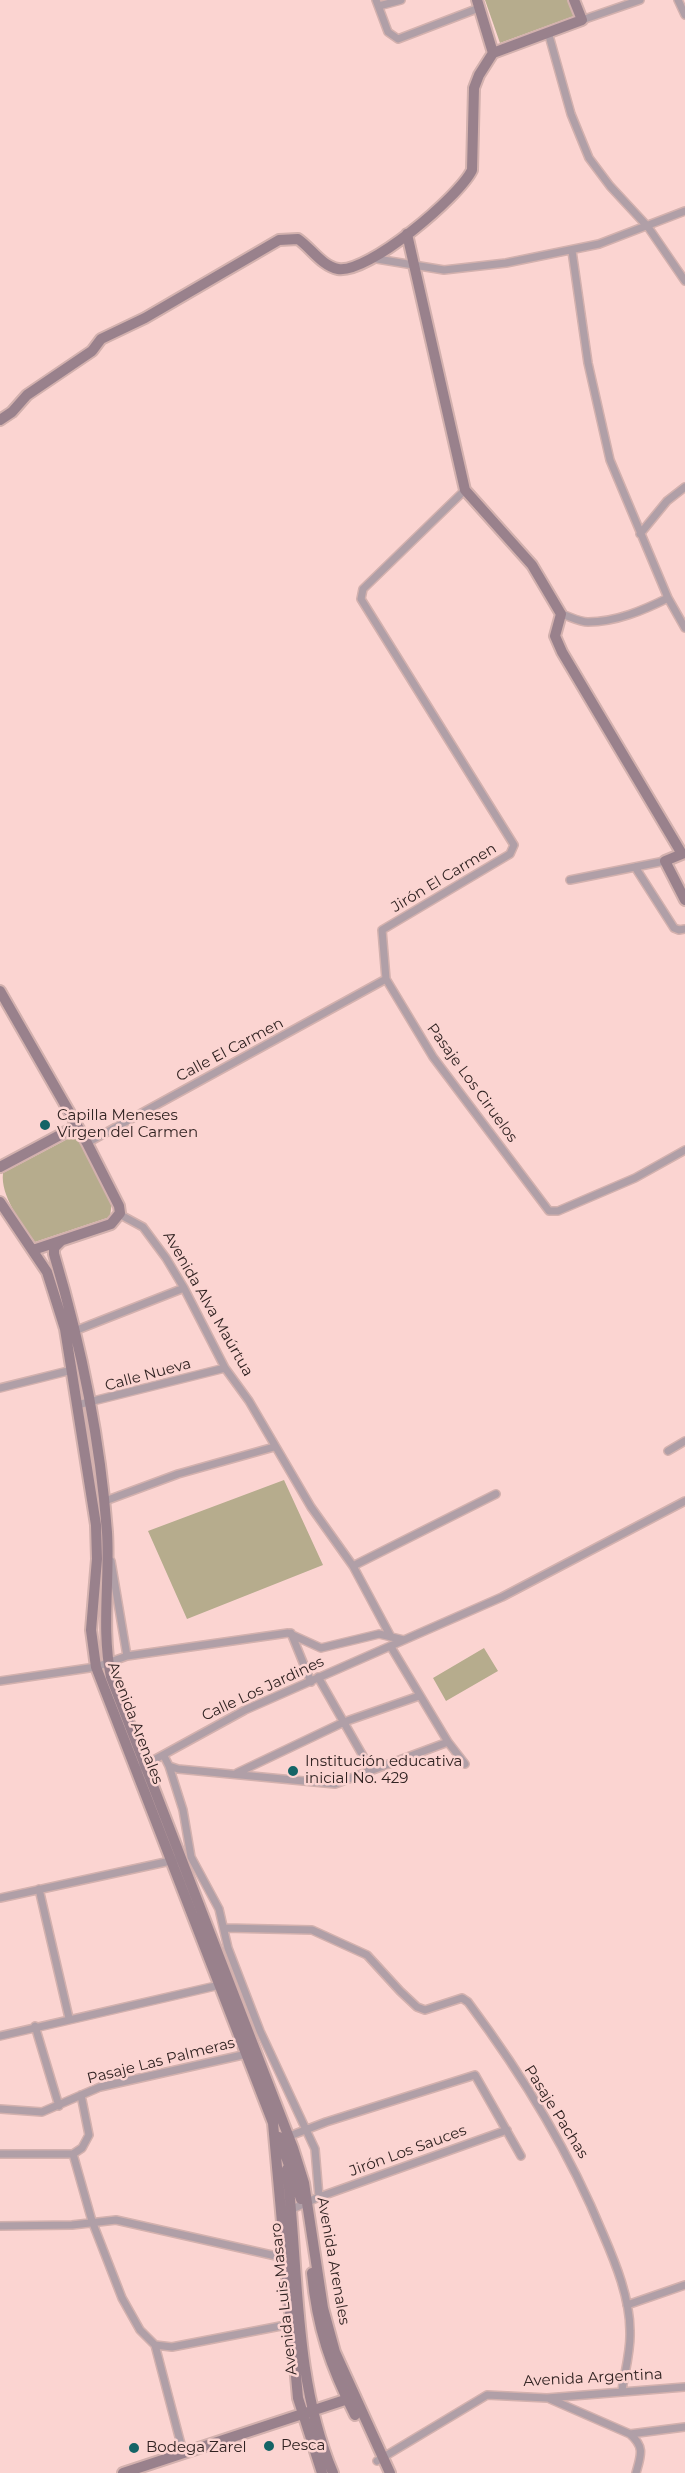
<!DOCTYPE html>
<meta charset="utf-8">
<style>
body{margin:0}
canvas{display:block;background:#fbd4d1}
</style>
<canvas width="685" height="2473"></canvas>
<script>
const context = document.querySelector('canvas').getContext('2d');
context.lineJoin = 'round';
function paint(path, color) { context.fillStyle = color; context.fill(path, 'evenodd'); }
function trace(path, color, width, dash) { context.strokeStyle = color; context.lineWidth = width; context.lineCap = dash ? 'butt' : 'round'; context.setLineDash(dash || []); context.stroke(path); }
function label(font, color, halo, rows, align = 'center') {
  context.font = font + ' Montserrat,sans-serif'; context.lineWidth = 5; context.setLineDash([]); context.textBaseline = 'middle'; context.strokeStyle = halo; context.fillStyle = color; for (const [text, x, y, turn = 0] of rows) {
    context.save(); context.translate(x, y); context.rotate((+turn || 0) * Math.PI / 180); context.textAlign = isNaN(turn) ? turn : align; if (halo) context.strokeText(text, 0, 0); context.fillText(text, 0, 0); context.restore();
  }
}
const green = new Path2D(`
 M485 0H568L574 16 500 43Z
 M77 1134 112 1201 110 1217 35 1242C22 1224 0 1196 3 1173Z
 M284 1480 323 1565 187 1619 148 1531Z
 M484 1648 498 1671 446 1701 433 1678Z`);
const street = new Path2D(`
 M376 0 388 32 398 39 479 8
 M678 0 685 15
 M379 6 401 0
 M582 20 640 0
 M548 32 571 114 589 158 610 186 648 227 685 281
 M572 251 588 363 610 460 668 598 685 628
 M371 258 444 270 506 263 599 244 685 211
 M465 490 363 589 361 599 514 845 510 854 382 930 386 979 433 1057 549 1211H558L635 1178 685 1150
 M640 534 667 501 685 487
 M561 614C569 616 579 622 588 622 616 622 644 610 668 598
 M635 867 674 928 679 930 685 929
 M570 880 665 861
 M87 1143 386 979
 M119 1214 143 1227 166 1258 184 1288 225 1368 249 1401 311 1507 353 1566 391 1637
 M77 1330 184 1288
 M0 1388 72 1370
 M77 1405 225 1368
 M668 1451 685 1441
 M105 1501 178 1474 274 1447
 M111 1561 127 1656
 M353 1566 496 1494
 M291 1633 311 1682
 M391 1647 448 1742 465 1764
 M318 1677 371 1770
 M0 1681 96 1667 127 1656 288 1633 321 1648 379 1634 404 1640 502 1597 685 1501
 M164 1756 169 1766 178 1769 335 1784 448 1742
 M169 1766 183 1810 191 1857 219 1909 228 1948 260 2031 315 2149 319 2197
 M141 1767 245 1710 404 1640
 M237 1773 344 1722 419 1696
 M39 1889 69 2018
 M0 1898 175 1860
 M225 1928 312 1930 367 1955 400 1991 417 2007 425 2010 462 1998 468 2002C522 2074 569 2151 603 2234 616 2264 630 2299 630 2331 631 2350 625 2371 622 2390
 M35 2026 59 2106
 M0 2036 220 1985
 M0 2109 42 2112 100 2087 247 2054
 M287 2137 326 2122 475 2075 521 2156
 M0 2154H73
 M73 2154 92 2221 122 2298 140 2330 155 2345 183 2452
 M73 2154 82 2148 89 2135 81 2095
 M290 2210 319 2197 507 2130
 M0 2226 72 2225 116 2220 285 2258
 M627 2305 685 2285
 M155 2345 172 2347 291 2324
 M550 2399 630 2434C645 2447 641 2455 636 2473
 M630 2434 685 2427
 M377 2461 487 2395 547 2398 685 2387`);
const secondary = new Path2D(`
 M477 0 493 53
 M407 234 465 490 532 565 561 614 555 636 562 652 682 854 665 861 685 900
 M0 420 12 412 27 395 92 351 101 339 145 318 279 240 298 239C311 248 322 266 338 269 368 274 459 197 472 170L474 88 479 75 493 53 582 20 574 0
 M0 991 87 1143 119 1206 120 1213 111 1224 33 1250
 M0 1167 77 1126
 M0 1202 47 1272 65 1329 96 1525 97 1559 91 1630 96 1667 273 2123 298 2398 322 2473
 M60 1242 54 1248V1254C81 1345 100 1437 107 1532 110 1580 101 1629 111 1677L293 2148 304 2183 323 2308 335 2352 390 2473
 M279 2137 301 2199
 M287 2169C299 2270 293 2378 333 2473
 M312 2273C317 2328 331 2367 355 2415
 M123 2473 354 2397`);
const markers = [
 [45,1125,6,"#146466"],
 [293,1771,6,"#146466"],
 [269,2446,6,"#146466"],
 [134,2448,6,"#146466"]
];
const streetNames = [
 ["Jirón El Carmen",444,878,-31],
 ["Calle El Carmen",230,1050,-28],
 ["Pasaje Los Ciruelos",472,1083,54],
 ["Avenida Alva Maúrtua",208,1304,60],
 ["Calle Nueva",148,1375,-15],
 ["Calle Los Jardines",263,1689,-25],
 ["Avenida Arenales",135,1723,69],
 ["Pasaje Las Palmeras",161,2061,-14],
 ["Pasaje Pachas",556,2112,58],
 ["Jirón Los Sauces",408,2151,-20],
 ["Avenida Arenales",333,2261,80],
 ["Avenida Luis Masaro",284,2299,-96],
 ["Avenida Argentina",593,2378,-3]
];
const poiNames = [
 ["Capilla Meneses",57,1116],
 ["Virgen del Carmen",57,1133],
 ["Institución educativa",305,1762],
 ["inicial No. 429",305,1779],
 ["Pesca",281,2446],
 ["Bodega Zarel",146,2448]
];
paint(green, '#b6ac8d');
trace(street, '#d3b1ae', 10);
trace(secondary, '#d3b1ae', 14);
trace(street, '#b09fa7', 7);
trace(secondary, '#99818c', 10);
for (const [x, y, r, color] of markers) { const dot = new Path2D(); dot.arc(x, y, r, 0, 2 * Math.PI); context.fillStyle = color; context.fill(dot); trace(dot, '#fbd4d1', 2); }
label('15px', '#312322', '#fbd4d1', streetNames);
label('15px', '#312322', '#fbd4d1', poiNames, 'left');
</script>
